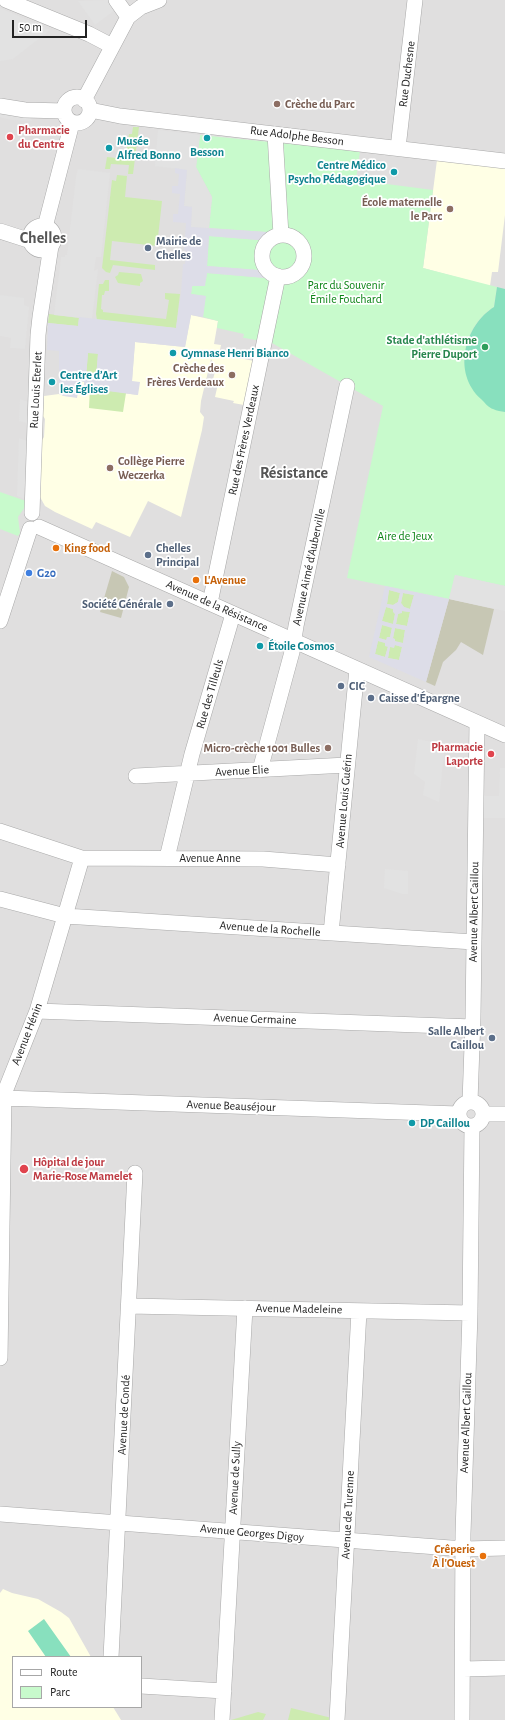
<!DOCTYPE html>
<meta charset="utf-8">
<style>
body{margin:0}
#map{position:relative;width:505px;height:1720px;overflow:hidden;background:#f2efe9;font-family:"Alegreya Sans",sans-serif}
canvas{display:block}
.legend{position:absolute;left:12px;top:1656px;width:130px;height:52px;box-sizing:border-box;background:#fff;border:1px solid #a7a7a7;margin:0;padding:5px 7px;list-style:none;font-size:12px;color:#222}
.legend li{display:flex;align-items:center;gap:8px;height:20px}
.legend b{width:20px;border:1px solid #a7a7a7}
.scale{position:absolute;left:12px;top:20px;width:75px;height:18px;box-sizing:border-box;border:2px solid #222;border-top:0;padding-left:5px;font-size:12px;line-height:14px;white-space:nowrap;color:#222;-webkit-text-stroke:3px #fff;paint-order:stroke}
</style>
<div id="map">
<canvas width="505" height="1720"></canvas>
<ul class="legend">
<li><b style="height:5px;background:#fff"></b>Route</li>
<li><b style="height:11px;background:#c8facc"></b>Parc</li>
</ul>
<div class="scale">50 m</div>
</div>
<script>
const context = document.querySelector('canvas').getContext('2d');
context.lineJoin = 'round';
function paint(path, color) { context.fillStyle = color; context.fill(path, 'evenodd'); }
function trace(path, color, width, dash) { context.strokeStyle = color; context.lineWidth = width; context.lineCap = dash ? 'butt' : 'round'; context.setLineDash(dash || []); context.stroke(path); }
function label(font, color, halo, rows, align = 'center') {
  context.font = font + ' "Alegreya Sans",sans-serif'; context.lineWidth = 3.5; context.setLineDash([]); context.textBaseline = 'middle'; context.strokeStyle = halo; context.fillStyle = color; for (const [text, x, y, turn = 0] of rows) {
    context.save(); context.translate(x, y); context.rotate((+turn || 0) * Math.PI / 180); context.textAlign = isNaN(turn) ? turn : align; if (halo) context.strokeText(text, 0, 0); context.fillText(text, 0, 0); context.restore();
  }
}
const residential = new Path2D(`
 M0 0H505V1720H0ZM13 1657H141V1707H13Z`);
const education = new Path2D(`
 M437 160 505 168V215L498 272H492L490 286 423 268Z
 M191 315 218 321 214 344 221 345 219 354 254 361 244 405 233 403 234 401 215 397 218 384 212 383 216 368 211 359 201 401 200 412 204 417 202 430 181 517 148 501 130 537 96 522 92 529 55 512 45 506 40 497 42 440 44 437 45 419 43 416 44 396 59 394 64 396 77 397 79 381H84V388L138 395 132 381 135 342 185 347Z
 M3 1589 12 1593 38 1599 61 1612 69 1618 91 1657H13V1707H113L121 1720H0V1593Z`);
const construction = new Path2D(`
 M112 571 124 577 129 587 121 618 100 612Z
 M449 599 494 609 483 655 461 642 456 650 443 662 435 686 426 682Z`);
const grass = new Path2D(`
 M133 127H139L133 174H128L129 165 111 164 110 169H105L107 157 125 159 129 134H132Z
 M117 175 127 176 125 197 162 201 157 246 112 241 110 260 155 265V270L113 265 110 273 106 272 102 268 112 180 116 181Z
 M119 272 141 274 143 281 140 283V286L118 283 115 277 118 275Z
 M105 280H109V291H105L104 295H102L101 309 103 310V312L166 319 169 300 165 299V293L180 294 176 328 97 320 96 314 99 284H103Z
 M49 314 79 318 78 326 48 323Z
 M88 353H98L96 378 86 377Z
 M90 388 126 393 123 412 89 408Z
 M389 590 400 593 398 602 393 605 387 604Z
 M403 593 414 595 410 609 404 607 401 603Z
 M386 607 393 609 395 614 393 624 382 621Z
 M402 611 410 612 407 626 396 624 398 614Z
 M382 625 392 627 390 638 386 640 379 638Z
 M395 628 405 630 403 643 395 642 393 638Z
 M378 641 386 643 388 646 385 657 375 654Z
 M395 645 402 647 399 660 388 658 390 647Z
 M291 1708 332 1718V1720H288Z
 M258 1712 266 1714 263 1720H231Z`);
const park = new Path2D(`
 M200 135 360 151 356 180 433 190 423 268 497 287 494 307C464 326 453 370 480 397 489 406 492 409 505 412V586L455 575 449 599 347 578 383 406 272 343 245 338H243L244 334 217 328 218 321 203 317 205 296 191 294 192 287 193 285H202L206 279 207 273 265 278 258 270 207 266 209 236 259 240 266 232 209 228 212 197 196 167Z
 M0 492 26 501 25 507 18 517 20 533 18 536 0 529Z`);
const pitch = new Path2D(`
 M497 287 505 289V412C501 411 497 411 493 409 489 408 485 403 481 399 452 373 464 326 494 307Z
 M44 1619 71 1657H46L28 1631Z`);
const parking = new Path2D(`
 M108 0 115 10 95 25 78 1Z
 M0 8 50 30 13 59 0 61Z
 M0 110 29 114 32 121 12 120 0 117Z
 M158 130 200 135 196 167 212 197 209 228 191 227 192 207 184 206 187 170 155 166Z
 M78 169 110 173 101 257H96L94 271 98 269 92 319 54 315 61 257H65V255H67L76 177Z
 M0 295 24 298V305L29 307 25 349 10 348 11 338 0 336Z
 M20 399 28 402 27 423 19 421Z
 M19 438 27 441 24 499 17 496Z
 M455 575 505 586V611L449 599Z
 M418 739 427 741 445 743 439 802 423 795 425 782 414 774Z
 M500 768H505V818H483L484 796H499Z
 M385 869 408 871V894H402L384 888Z`);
const plaza = new Path2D(`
 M175 168 187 170 184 206 192 207 191 227 267 232 259 240 209 236 207 266 258 270 266 278 207 273 205 286H192L191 294 206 296 203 317 191 315 185 347 135 342 132 381 140 382 138 395 84 388V382L79 381 77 398 64 396 59 394V351L47 350 48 323 78 326 79 317 176 328 181 293 183 264H185L186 251 184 250 186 223 173 222V214H178L180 194 172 193V186H178L179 174 175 173ZM88 353 98 354 96 378 86 377Z
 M385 586 449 599 426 682 369 657ZM389 590 400 593 398 602 393 605 387 604ZM403 593 414 595 410 609 404 607 401 603ZM386 607 393 609V612L395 614 393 624 382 621ZM402 611 410 612 407 626 396 624 398 614 402 613ZM382 625 392 628 390 637H387L386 640 379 638ZM395 628 405 630 403 643 395 641V639L393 638ZM378 641 385 643V646L388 647 385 657 375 654ZM395 645 402 647 399 660 388 658 390 647 394 648Z`);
const minor = new Path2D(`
 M6 0 89 34 112 46
 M116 0 128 17
 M64 110a13 13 0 1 1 26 0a13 13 0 1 1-26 0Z
 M84 100 128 17 141 7 159 0
 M0 106 25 110 64 111
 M90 110 120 116 505 161
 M275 134 281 235
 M398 148 415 0
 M30 238a12 12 0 1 1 24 0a12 12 0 1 1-24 0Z
 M45 227 72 123
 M0 231 31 241
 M262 256a21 21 0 1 1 42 0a21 21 0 1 1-42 0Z
 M32 513 38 335 40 317 51 246
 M39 527 505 735
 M210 603 278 276
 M0 621 30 529
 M260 770 292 652 296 626 347 386
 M136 776 347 765
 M0 831 82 858 263 859 338 865
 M167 858 192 754 233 614
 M0 899 65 916 474 942
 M331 933 357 669
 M37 1011 473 1027
 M4 1098 458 1114
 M459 1114a12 12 0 1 1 24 0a12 12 0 1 1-24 0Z
 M470 1102 473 1017 477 723
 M483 1114H505
 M129 1306 470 1313
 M0 1358 4 1094 37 1011 82 858
 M0 1514 464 1549 505 1548
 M111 1657 135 1173
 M463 1669 505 1668
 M141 1686 224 1691
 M222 1720 245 1308
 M337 1720 359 1311
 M462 1720 463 1534 470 1313 472 1127`);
const markers = [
 [277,104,4,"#8d6e63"],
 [10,137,4,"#e0444e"],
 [207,138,4,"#0f9aa8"],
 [109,148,4,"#0f9aa8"],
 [394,172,4,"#0f9aa8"],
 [450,209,4,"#8d6e63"],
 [148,248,4,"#5c6f8a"],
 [485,347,4,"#2e9e5b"],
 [173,353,4,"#0f9aa8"],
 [232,375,4,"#8d6e63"],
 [52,382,4,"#0f9aa8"],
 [110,468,4,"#8d6e63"],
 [56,548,4,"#e8710a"],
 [148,555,4,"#5c6f8a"],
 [29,573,4,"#3f7fe0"],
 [196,580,4,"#e8710a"],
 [170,604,4,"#5c6f8a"],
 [260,646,4,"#0f9aa8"],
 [341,686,4,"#5c6f8a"],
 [371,698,4,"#5c6f8a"],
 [328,748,4,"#8d6e63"],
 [491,754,4,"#e0444e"],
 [492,1038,4,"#5c6f8a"],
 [412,1123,4,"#0f9aa8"],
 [24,1169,5,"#e0444e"],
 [483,1556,4,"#e8710a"]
];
const streetNames = [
 ["Rue Duchesne",407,74,-83],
 ["Rue Adolphe Besson",297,136,7],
 ["Rue Louis Eterlet",36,390,-87],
 ["Rue des Frères Verdeaux",244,440,-78],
 ["Avenue Aimé d'Auberville",309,567,-78],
 ["Avenue de la Résistance",217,606,24],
 ["Rue des Tilleuls",210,694,-74],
 ["Avenue Elie",242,771,-3],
 ["Avenue Louis Guérin",344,801,-85],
 ["Avenue Anne",210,858],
 ["Avenue Albert Caillou",474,912,-89],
 ["Avenue de la Rochelle",270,929,4],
 ["Avenue Germaine",255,1019,2],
 ["Avenue Hénin",27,1034,-69],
 ["Avenue Beauséjour",231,1106,2],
 ["Avenue Madeleine",299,1309,1],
 ["Avenue de Condé",124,1415,-87],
 ["Avenue Albert Caillou",466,1423,-88],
 ["Avenue de Sully",235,1478,-87],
 ["Avenue de Turenne",348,1515,-87],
 ["Avenue Georges Digoy",252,1533,5]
];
const educationNames = [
 ["Crèche du Parc",285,104,"left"],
 ["École maternelle",442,202],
 ["le Parc",442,216],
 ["Crèche des",224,368],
 ["Frères Verdeaux",224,382],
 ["Collège Pierre",118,461,"left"],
 ["Weczerka",118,475,"left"],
 ["Micro-crèche 1001 Bulles",320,748]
];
const healthNames = [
 ["Pharmacie",18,130],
 ["du Centre",18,144],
 ["Pharmacie",483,747,"right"],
 ["Laporte",483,761,"right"],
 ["Hôpital de jour",33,1162],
 ["Marie-Rose Mamelet",33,1176]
];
const cultureNames = [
 ["Musée",117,141],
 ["Alfred Bonno",117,155],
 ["Besson",207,152,"center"],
 ["Centre Médico",386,165,"right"],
 ["Psycho Pédagogique",386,179,"right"],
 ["Gymnase Henri Bianco",181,353],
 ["Centre d’Art",60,375],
 ["les Églises",60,389],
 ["Étoile Cosmos",268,646],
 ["DP Caillou",420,1123]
];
const serviceNames = [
 ["Mairie de",156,241],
 ["Chelles",156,255],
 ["Chelles",156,548],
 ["Principal",156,562],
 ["Société Générale",162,604,"right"],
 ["CIC",349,686],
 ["Caisse d'Épargne",379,698],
 ["Salle Albert",484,1031,"right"],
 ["Caillou",484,1045,"right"]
];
const parkNames = [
 ["Parc du Souvenir",346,285],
 ["Émile Fouchard",346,299],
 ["Aire de Jeux",405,536]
];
const leisureNames = [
 ["Stade d'athlétisme",477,340],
 ["Pierre Duport",477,354]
];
const foodNames = [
 ["King food",64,548],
 ["L'Avenue",204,580],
 ["Crêperie",475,1549,"right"],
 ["À l'Ouest",475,1563,"right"]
];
const shopNames = [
 ["G20",37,573]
];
const districtNames = [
 ["Chelles",43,238],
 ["Résistance",294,473]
];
paint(residential, '#e0dfdf');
paint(education, '#ffffe5');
paint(construction, '#c7c7b4');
paint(grass, '#cdebb0');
paint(park, '#c8facc');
paint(pitch, '#88e0be');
paint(parking, '#e2e2e2');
paint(plaza, '#dddde8');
trace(minor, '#a9a9a9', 16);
trace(minor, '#fff', 15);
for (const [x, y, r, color] of markers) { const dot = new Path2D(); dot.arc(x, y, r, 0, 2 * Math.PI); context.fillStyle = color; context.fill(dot); trace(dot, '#fff', 1.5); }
label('12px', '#222', '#fff', streetNames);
label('bold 12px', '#785e54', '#fff', educationNames, 'right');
label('bold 12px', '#be3a42', '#fff', healthNames, 'left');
label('bold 12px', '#0d838f', '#fff', cultureNames, 'left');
label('bold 12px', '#4e5e75', '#fff', serviceNames, 'left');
label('12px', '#0c8416', '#fff', parkNames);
label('bold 12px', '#27864d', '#fff', leisureNames, 'right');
label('bold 12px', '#c56008', '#fff', foodNames, 'left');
label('bold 12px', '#366cbe', '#fff', shopNames, 'left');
label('bold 16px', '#555', '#fff', districtNames);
</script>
